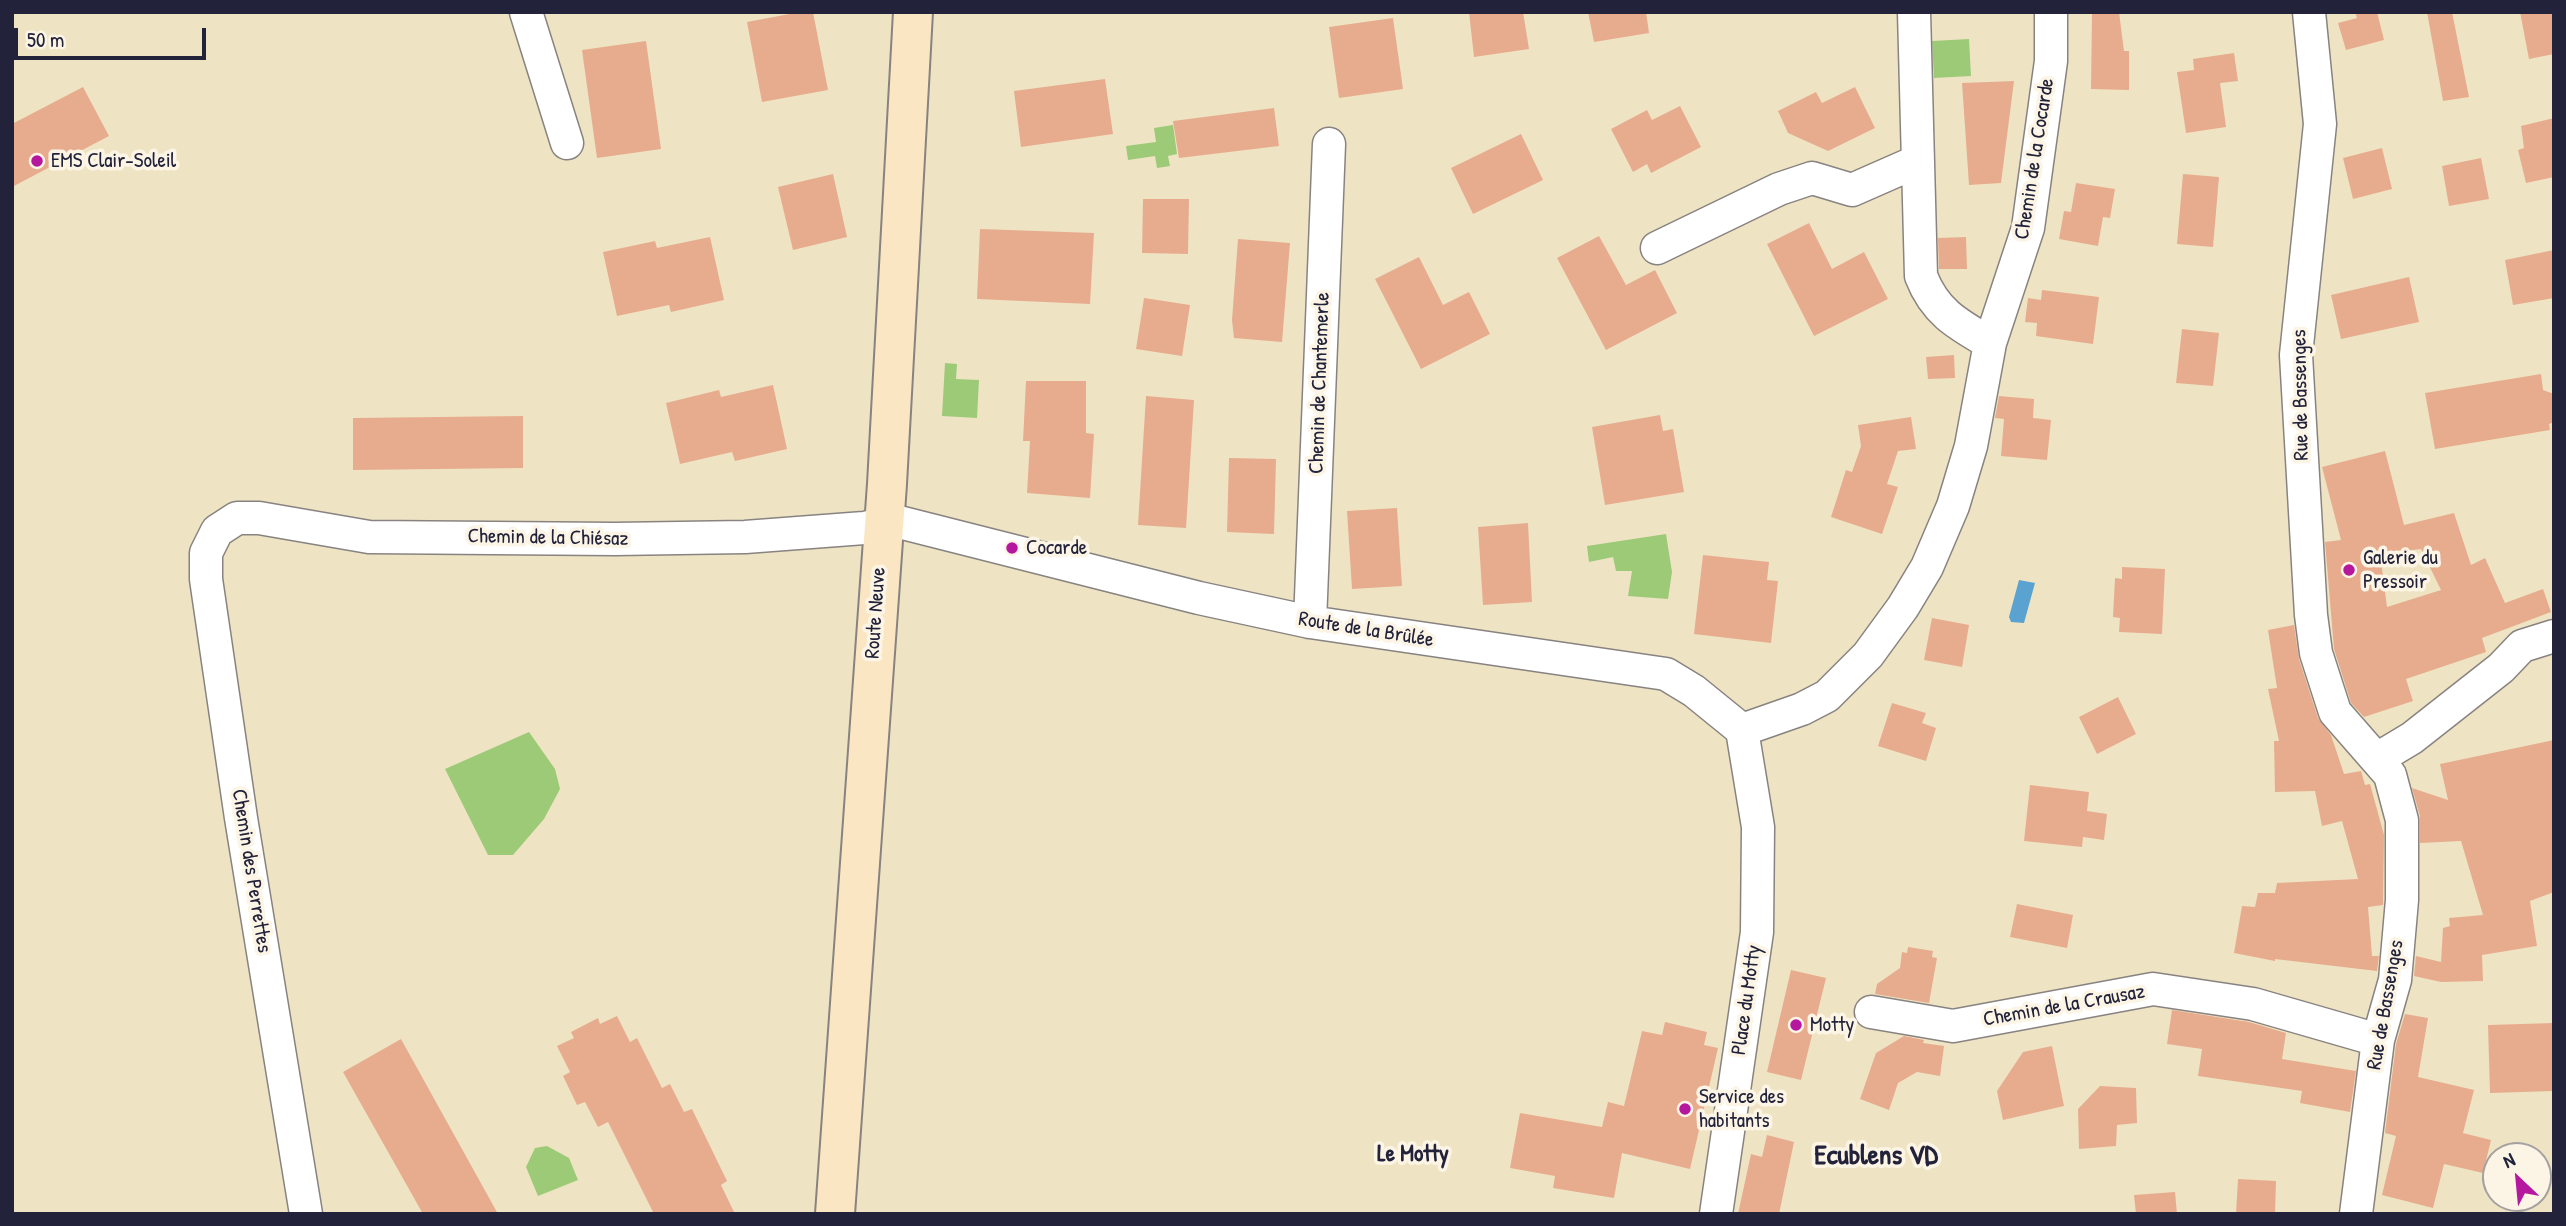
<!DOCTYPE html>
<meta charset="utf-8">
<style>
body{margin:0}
#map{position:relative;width:2566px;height:1226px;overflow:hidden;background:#eee4c4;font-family:"Patrick Hand",sans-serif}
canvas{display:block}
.frame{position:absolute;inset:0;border:14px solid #22223b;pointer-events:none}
.north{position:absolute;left:2482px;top:1142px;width:70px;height:70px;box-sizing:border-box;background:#fcf5e5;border:2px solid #a5a1a1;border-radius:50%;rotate:334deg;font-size:19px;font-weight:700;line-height:28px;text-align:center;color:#22223b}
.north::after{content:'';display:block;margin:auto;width:24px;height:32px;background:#b5179e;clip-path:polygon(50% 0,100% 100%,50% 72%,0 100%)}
.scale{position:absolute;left:14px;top:28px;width:192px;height:32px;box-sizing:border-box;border:4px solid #22223b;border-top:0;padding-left:9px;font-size:21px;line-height:24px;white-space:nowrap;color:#22223b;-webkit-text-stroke:5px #fcf5e5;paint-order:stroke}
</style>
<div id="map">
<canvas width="2566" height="1226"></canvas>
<div class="frame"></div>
<div class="north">N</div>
<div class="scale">50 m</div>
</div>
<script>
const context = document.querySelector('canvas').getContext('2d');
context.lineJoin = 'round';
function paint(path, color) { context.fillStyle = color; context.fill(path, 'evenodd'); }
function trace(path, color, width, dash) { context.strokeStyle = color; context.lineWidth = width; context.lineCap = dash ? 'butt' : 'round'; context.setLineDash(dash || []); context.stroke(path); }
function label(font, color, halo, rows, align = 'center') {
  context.font = font + ' "Patrick Hand",sans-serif'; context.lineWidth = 7; context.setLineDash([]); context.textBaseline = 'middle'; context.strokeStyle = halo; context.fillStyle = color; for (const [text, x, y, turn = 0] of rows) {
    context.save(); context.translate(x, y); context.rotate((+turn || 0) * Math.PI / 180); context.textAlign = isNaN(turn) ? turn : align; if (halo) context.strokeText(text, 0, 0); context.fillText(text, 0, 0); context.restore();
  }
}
const green = new Path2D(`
 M1969 39 1971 76 1934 78 1932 41Z
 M1173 125 1177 154 1168 156 1170 166 1157 168 1155 156 1128 160 1126 146 1156 142 1154 128Z
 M945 363 957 364 956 379 979 380 977 418 942 416Z
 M1666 534 1672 572 1668 599 1628 596 1632 571H1616L1613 557 1589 562 1587 546Z
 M529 732 555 769 560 789 544 819 513 855H488L445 769Z
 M547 1146 569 1158 578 1180 538 1196 526 1167 535 1148Z`);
const water = new Path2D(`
 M2019 580 2035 583 2024 623 2011 622 2009 617Z`);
const building = new Path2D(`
 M800 12H813L828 90 762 102 747 22Z
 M1469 12H1523L1529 49 1474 57Z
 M1588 12H1646L1649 33 1594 42Z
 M2092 12H2119L2124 51H2129V90L2091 89Z
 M2355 12H2377L2384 40 2346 50 2338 23 2357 18Z
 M2427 12H2452L2469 97 2443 101Z
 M2520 12H2554V54L2529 59Z
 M1393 18 1403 89 1339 98 1329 27Z
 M646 41 661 149 597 158 582 50Z
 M2234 53 2238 81 2220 83 2226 127 2186 133 2177 72 2194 70 2193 59Z
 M1105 79 1113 134 1021 147 1014 91Z
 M2014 81 2001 183 1969 185 1962 83Z
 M83 87 109 136 12 187V124Z
 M1855 87 1875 128 1828 151 1788 133 1778 111 1816 92 1822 103Z
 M1680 106 1701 147 1651 173 1647 164 1633 172 1611 129 1647 110 1652 120Z
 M1274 108 1279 146 1179 158 1173 121Z
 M2554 118V177L2526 183 2518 150 2524 148 2521 126Z
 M1521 134 1543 180 1473 214 1451 168Z
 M2382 148 2392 189 2353 199 2343 158Z
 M2481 158 2489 199 2449 206 2442 166Z
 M833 174 847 237 793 250 778 187Z
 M2183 174 2219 177 2213 247 2177 244Z
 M2076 183 2115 189 2110 218 2103 217 2098 246 2059 239 2064 211 2071 212Z
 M1143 199H1189L1188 254 1142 253Z
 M1809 223 1832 269 1864 252 1888 299 1814 336 1767 244Z
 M980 229 1094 233 1090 304 977 299Z
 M1599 236 1626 285 1655 270 1677 313 1606 350 1557 258Z
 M710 237 724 300 671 312 669 305 617 316 603 252 655 241 657 248Z
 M1966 237 1967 269H1939L1938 238Z
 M1238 239 1290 243 1282 342 1234 338 1232 320Z
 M2554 250V298L2513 305 2505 260Z
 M1419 257 1443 305 1469 292 1490 334 1421 369 1375 279Z
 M2409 277 2419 322 2341 339 2331 295Z
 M2042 290 2099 297 2093 344 2036 336 2037 323 2025 322 2028 298 2041 300Z
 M1144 298 1190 305 1182 356 1136 349Z
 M2182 329 2219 333 2213 386 2176 383Z
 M1954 355 1955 378 1928 379 1926 357Z
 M2541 374 2543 390 2554 394V422L2549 424 2550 430 2435 449 2425 393Z
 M1026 381H1086V433L1094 434 1090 498 1027 493 1030 441H1023Z
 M773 385 787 449 735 461 732 452 680 464 666 403 719 390 721 397Z
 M1146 396 1194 400 1186 528 1138 525Z
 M1999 396 2034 399 2033 418 2051 420 2047 460 2001 456 2004 419 1995 418Z
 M1660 415 1663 431 1673 429 1684 492 1605 505 1592 427Z
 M523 416V468L353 470V418Z
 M1911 417 1916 449 1898 451 1887 484 1898 487 1882 534 1831 517 1846 470 1852 472 1861 446 1858 425Z
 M2385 451 2404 525 2454 513 2471 565 2485 558 2505 603 2543 589 2551 612 2482 638 2486 652 2406 679 2413 701 2364 717 2351 703 2334 649 2325 542 2341 540 2322 467ZM2421 549 2441 590 2387 607 2380 554Z
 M1229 458 1276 459 1274 534 1227 532Z
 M1397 508 1402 586 1352 589 1347 511Z
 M1528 523 1532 602 1483 605 1478 527Z
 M1703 555 1769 562 1767 580 1778 581 1771 643 1694 634Z
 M2122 567 2165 569 2162 634 2119 632 2120 618 2113 617 2115 578 2122 579Z
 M1932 618 1969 625 1962 667 1924 660Z
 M2294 625 2299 659 2318 718 2331 735 2344 774 2361 771 2365 785 2370 784 2384 835 2383 905 2368 907 2372 956H2379L2377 971 2275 959V961L2234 953 2242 906 2255 907 2258 893H2275L2277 883 2358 879 2342 821 2322 826 2315 791 2275 792 2274 741H2279L2268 689 2277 688 2268 630Z
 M2118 697 2136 734 2097 754 2079 717Z
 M1892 703 1926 713 1922 723 1936 728 1926 761 1878 746Z
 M2554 740V892L2530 901 2537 946 2482 955 2483 981 2441 982 2414 976 2416 956 2441 962 2443 928 2450 926 2449 918 2483 915 2461 841 2420 843V816L2412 788 2448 800 2440 764Z
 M2030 785 2089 792 2087 811 2107 814 2104 840 2083 837 2082 847 2024 841Z
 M2017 904 2073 915 2067 948 2010 937Z
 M1908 947 1933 951 1932 957 1937 958 1929 1003 1875 994 1877 984 1900 968 1902 952 1907 953Z
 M1791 970 1826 978 1801 1080 1767 1072Z
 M2172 1010 2249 1022 2286 1033 2282 1059 2356 1071 2350 1112 2300 1103 2302 1091 2198 1076 2202 1049 2167 1044Z
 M2405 1014 2428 1018 2418 1077 2474 1090 2463 1133 2491 1140 2483 1173 2444 1164 2433 1208 2382 1195 2396 1136 2385 1133 2396 1044Z
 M617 1016 630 1042 637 1038 662 1088 670 1084 684 1112 692 1109 727 1181 721 1185 735 1214H654L608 1122 598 1127 585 1102 577 1105 563 1076 570 1072 557 1046 574 1038 571 1032 598 1018 600 1024Z
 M1665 1022 1707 1032 1704 1045 1718 1048 1690 1169 1622 1153 1614 1198 1553 1188 1555 1176 1510 1168 1520 1113 1602 1127 1608 1102 1624 1106 1642 1031 1662 1035Z
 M2554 1023V1091L2490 1093 2488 1025Z
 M1904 1036 1924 1040 1923 1043 1944 1046 1940 1076 1917 1072 1898 1083 1889 1110 1860 1099 1876 1053Z
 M401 1039 498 1214H423L343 1072Z
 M2052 1046 2064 1106 2003 1120 1997 1091 2023 1052Z
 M2100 1086 2136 1088 2137 1123 2117 1125 2116 1146 2079 1149 2078 1109Z
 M1767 1135 1794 1142 1779 1214H1738L1751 1154 1762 1157Z
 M2238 1179 2276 1181 2275 1214H2236Z
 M2175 1192 2177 1214H2136L2134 1195Z`);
const street = new Path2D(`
 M526 12 567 143
 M1914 12 1921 276C1935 312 1957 324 1990 343
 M2309 12 2320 124 2296 355 2311 615 2316 653 2335 712 2390 775 2402 820V900L2395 980 2378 1040 2356 1214
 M1657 248 1779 189 1812 178 1852 190 1918 161
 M1310 622 1329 144
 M1742 730 1802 709 1827 696 1868 655 1903 607 1927 567 1953 506 1971 446 1990 343 2028 228 2051 61V12
 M2377 759 2412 738 2501 668 2522 646 2554 636
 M1871 1012 1953 1026 2153 989 2253 1004 2378 1040
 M306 1214 241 818 206 579V553L217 531 237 518H259L369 537 615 539 745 537 864 528 895 521 1199 598 1310 622 1666 674 1694 691 1742 730 1758 827 1757 932 1716 1214`);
const secondary = new Path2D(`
 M835 1214 887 484 913 12`);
const markers = [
 [37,161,7,"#b5179e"],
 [1012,548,7,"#b5179e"],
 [2349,570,7,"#b5179e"],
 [1796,1025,7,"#b5179e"],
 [1685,1109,7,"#b5179e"]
];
const streetNames = [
 ["Chemin de la Cocarde",2035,159,-81],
 ["Chemin de Chantemerle",1320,383,-88],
 ["Rue de Bassenges",2301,395,-91],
 ["Chemin de la Chiésaz",548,538,1],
 ["Route Neuve",876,613,-86],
 ["Route de la Brûlée",1366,630,9],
 ["Chemin des Perrettes",251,871,81],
 ["Place du Motty",1747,1000,-82],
 ["Rue de Bassenges",2386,1005,-80],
 ["Chemin de la Crausaz",2064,1006,-10]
];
const poiNames = [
 ["EMS Clair-Soleil",51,161],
 ["Cocarde",1026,548],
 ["Galerie du",2363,558],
 ["Pressoir",2363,582],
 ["Motty",1810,1025],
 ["Service des",1699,1097],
 ["habitants",1699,1121]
];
const neighbourhoodNames = [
 ["Le Motty",1413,1155]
];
const districtNames = [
 ["Ecublens VD",1876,1157]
];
paint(green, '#9dca77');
paint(water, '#5aa3d1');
paint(building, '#e7ac8e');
trace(street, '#888380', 35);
trace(secondary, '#888380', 42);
trace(street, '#fff', 32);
trace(secondary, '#fbe6c4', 38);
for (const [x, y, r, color] of markers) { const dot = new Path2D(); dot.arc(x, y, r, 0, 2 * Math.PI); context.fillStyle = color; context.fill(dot); trace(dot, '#fcf5e5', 2.5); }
label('21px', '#22223b', '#fcf5e5', streetNames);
label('21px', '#22223b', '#fcf5e5', poiNames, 'left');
label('bold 23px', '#22223b', '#fcf5e5', neighbourhoodNames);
label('bold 28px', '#22223b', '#fcf5e5', districtNames);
</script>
